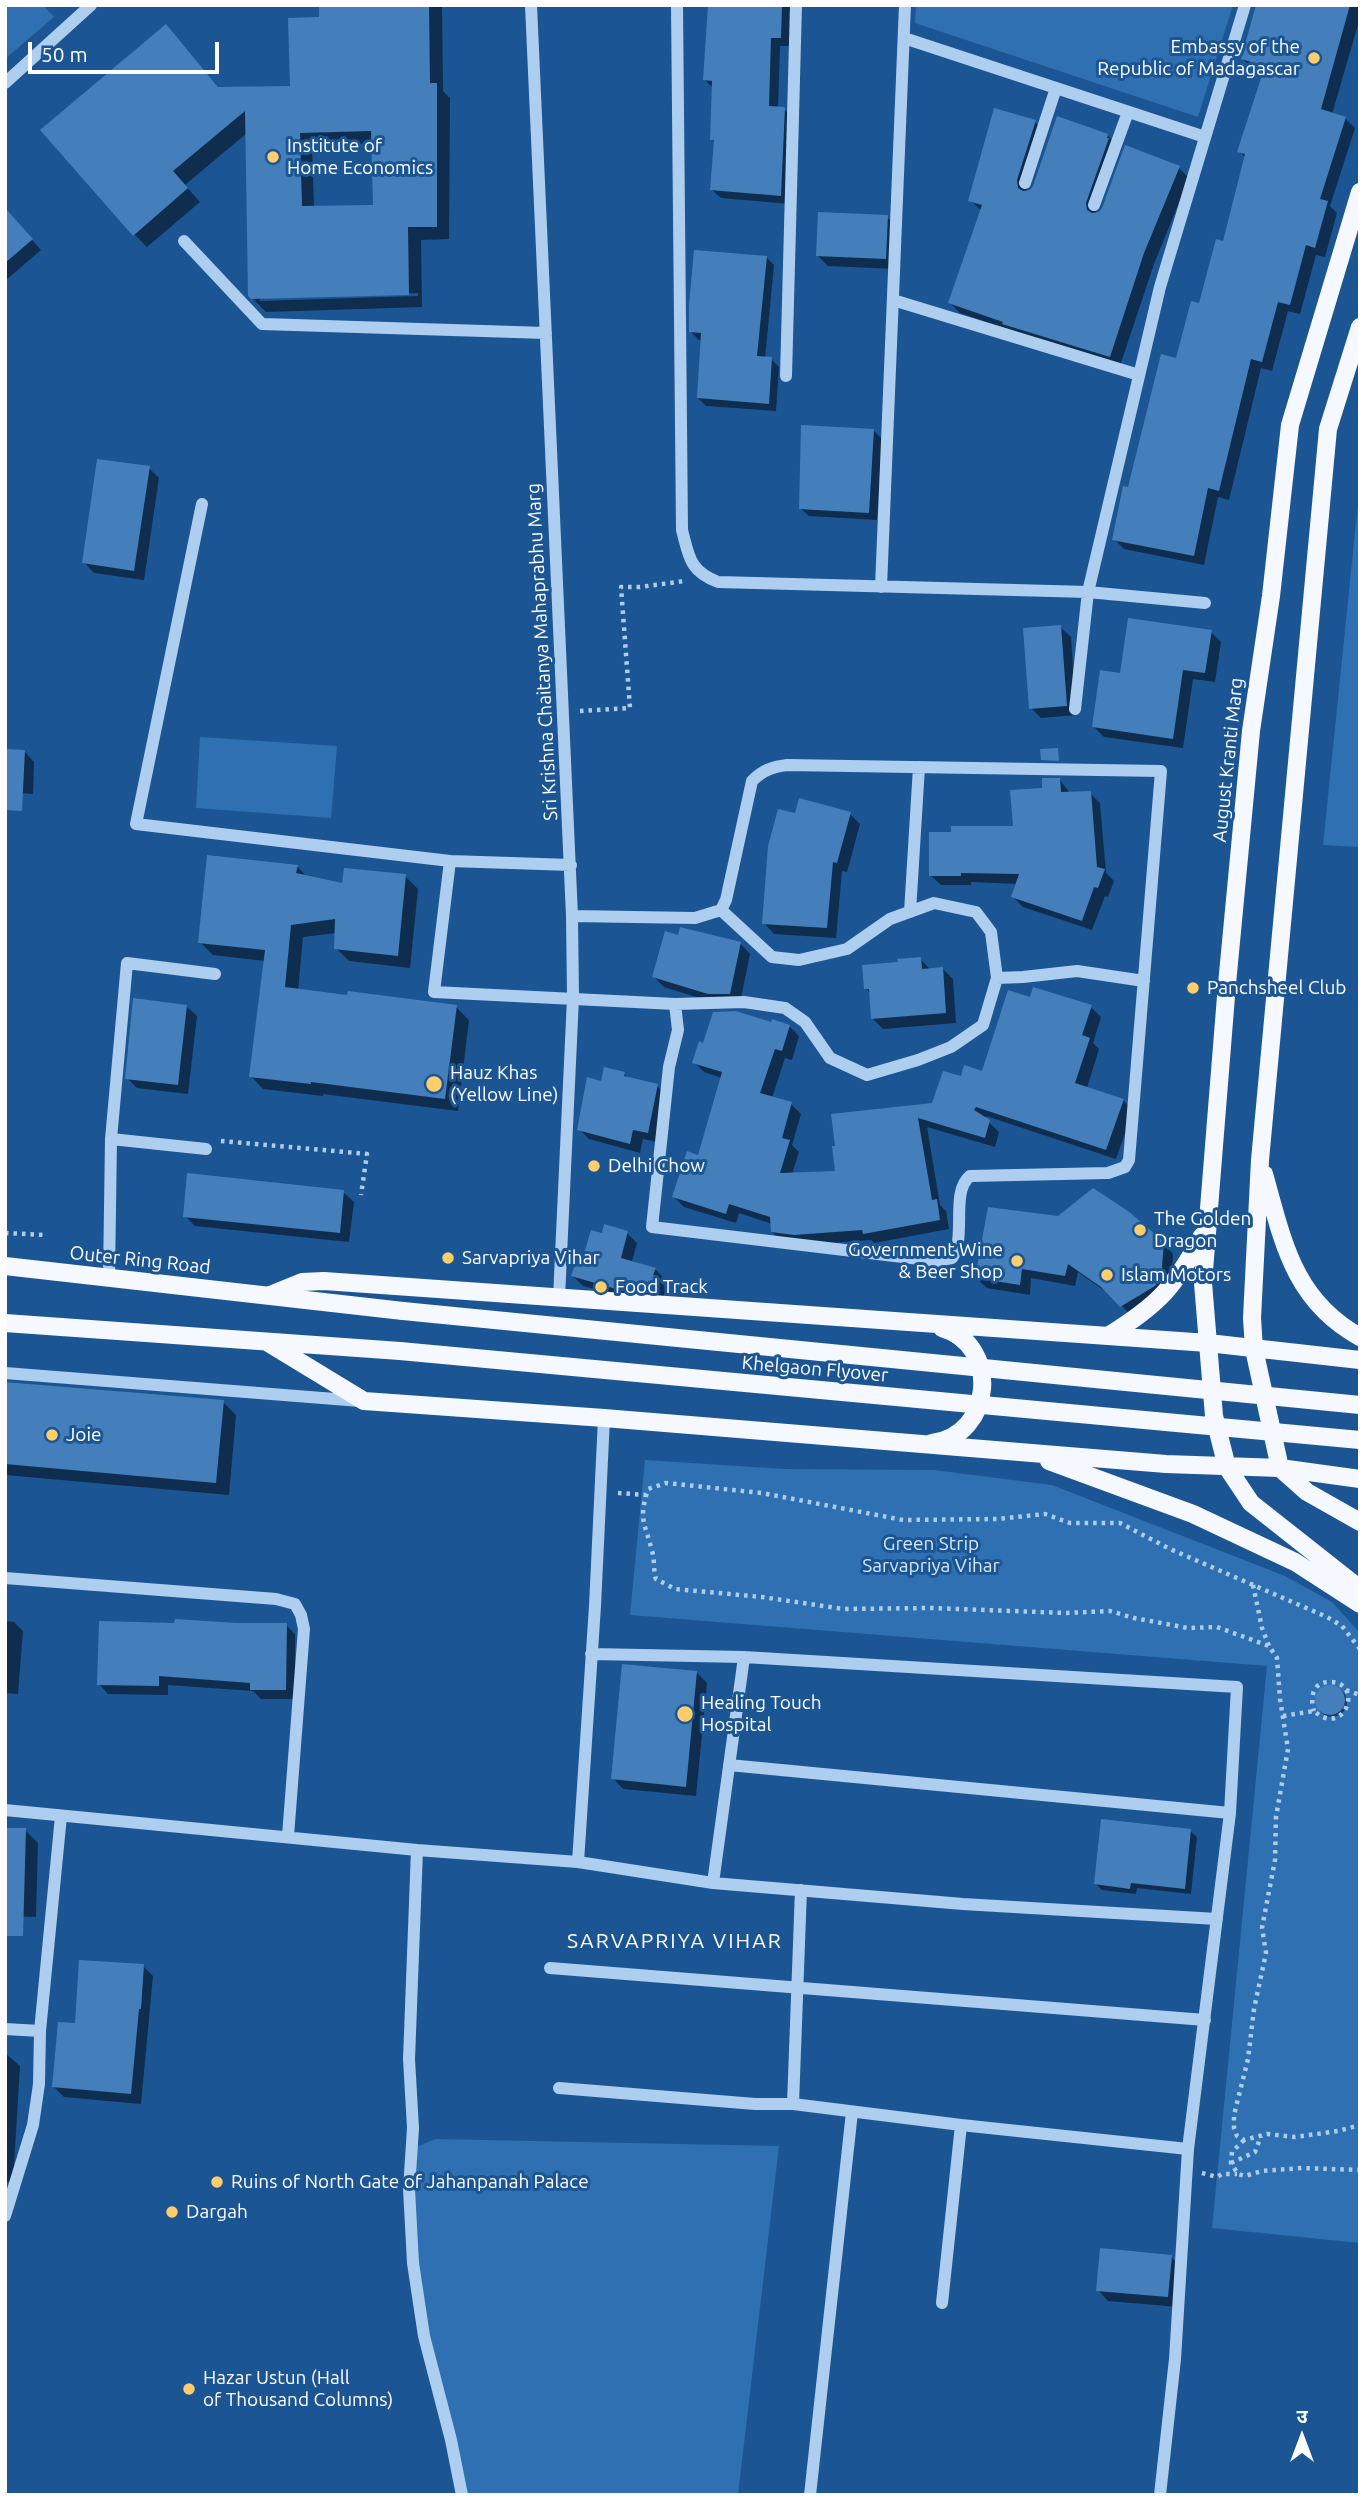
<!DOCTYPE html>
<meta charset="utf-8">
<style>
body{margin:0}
#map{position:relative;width:1365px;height:2500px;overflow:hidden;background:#1b5594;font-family:Ubuntu,"Noto Sans Devanagari",sans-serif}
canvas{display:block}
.frame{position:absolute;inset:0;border:7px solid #fff;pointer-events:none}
.north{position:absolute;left:1267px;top:2402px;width:70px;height:70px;-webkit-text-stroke:5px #1b5594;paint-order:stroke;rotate:0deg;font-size:19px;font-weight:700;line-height:28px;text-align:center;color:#fff}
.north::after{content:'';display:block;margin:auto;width:24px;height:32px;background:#fff;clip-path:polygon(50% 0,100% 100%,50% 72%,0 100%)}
.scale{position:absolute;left:28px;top:42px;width:191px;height:32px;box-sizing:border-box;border:4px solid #fff;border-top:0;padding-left:9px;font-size:21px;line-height:24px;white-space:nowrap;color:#fff;-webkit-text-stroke:5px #1b5594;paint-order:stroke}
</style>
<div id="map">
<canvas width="1365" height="2500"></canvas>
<div class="frame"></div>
<div class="north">उ</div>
<div class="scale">50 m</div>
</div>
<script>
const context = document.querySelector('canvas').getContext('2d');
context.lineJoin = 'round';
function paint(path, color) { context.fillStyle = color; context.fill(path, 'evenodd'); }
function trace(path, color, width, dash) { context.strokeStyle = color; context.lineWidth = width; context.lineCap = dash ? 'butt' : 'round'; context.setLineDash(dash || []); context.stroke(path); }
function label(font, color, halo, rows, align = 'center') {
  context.font = font + ' Ubuntu,sans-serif'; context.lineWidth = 6; context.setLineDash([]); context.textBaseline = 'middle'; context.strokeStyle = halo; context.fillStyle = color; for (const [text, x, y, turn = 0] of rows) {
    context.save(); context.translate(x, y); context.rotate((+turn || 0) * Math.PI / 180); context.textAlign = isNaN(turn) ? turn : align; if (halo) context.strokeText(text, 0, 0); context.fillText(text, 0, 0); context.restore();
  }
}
const green = new Path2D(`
 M5 5H43L54 17 5 59Z
 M916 5H1233L1198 117 915 23Z
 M1360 484V847L1323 845Z
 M200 737 337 746 331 818 196 808Z
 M645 1460 784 1469 934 1470 1052 1485 1285 1576 1332 1602 1360 1633V2243L1212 2228 1267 1666 630 1615Z
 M435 2139 779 2146 738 2495H462L413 2263 412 2149Z`);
const shadow = new Path2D(`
 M321 5H442L443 91 450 98 449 239 421 240 422 307 266 312 250 296 247 133 185 185 200 202 147 247 134 234 178 40 220 89 291 88 321 19ZM373 144 375 206 314 208 312 145ZM418 293V296L260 301V297Z
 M709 5H790V46H780L778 108 784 109 793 118 790 204 721 198 712 190 716 144 712 139 713 88 705 80Z
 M1276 5H1360V18L1332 114 1345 118 1355 128 1330 206 1337 213 1325 257 1316 255 1300 314 1288 311 1272 371 1261 368 1229 500 1218 497 1204 565 1124 549 1114 539 1129 489 1224 243 1246 158 1239 151 1265 72 1253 69 1243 59Z
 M1035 122 1045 132 1026 193 1031 191 1107 135 1117 145 1118 150 1095 215 1100 214 1179 168 1189 178 1154 264 1120 366 960 313 950 303 982 211 970 200Z
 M5 209 41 250 5 281Z
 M887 217 897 227 895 269 828 266 818 256Z
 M766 257 774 265 765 359H771L779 367 776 411 706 406 698 398 703 340H699L691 332Z
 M873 430 882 439 877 520 809 516 800 508Z
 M149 468 159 478 144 580 94 573 84 562Z
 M1060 627 1071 637 1076 715 1041 718 1031 708Z
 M1211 632 1221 642 1215 682 1193 679 1183 748 1104 737 1094 727 1122 675Z
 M24 751 34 762 33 794 5 792Z
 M1060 780 1070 793H1090L1100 803 1106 873 1114 881 1108 897 1105 896 1092 930 1023 907 1013 897 1018 884 971 882V885H941L930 875 953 834 1015 828 1044 790Z
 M850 814 860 824 847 872 842 871 836 938 774 934 764 923 796 815Z
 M297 866 308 878 343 885 405 876 418 889 410 968 349 961 336 948V933L303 937 298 991 456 1007 469 1020 458 1111 323 1094V1096L263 1089 251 1076 265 961 213 955 200 942Z
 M740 943 750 954 740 1003 719 1004 664 987 654 977Z
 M920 959 931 970 943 969 953 979 956 1023 883 1029 873 1019 871 994 866 989 900 964Z
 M1031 999 1091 1007 1101 1017 1093 1043 1099 1049 1087 1088 1123 1100 1133 1110 1116 1159 986 1116 985 1119 999 1132 995 1147 927 1127 940 1205 946 1211 949 1229 874 1243 871 1240 805 1245 783 1242 772 1232V1224L739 1213 736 1223 684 1207 674 1197 699 1157 722 1078 704 1072 694 1062 704 1045 772 1024 789 1026 799 1036 792 1060 785 1058 772 1098 791 1104 801 1114 792 1145 799 1152 792 1174 837 1172 933 1105 962 1078 983 1073Z
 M186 1006 197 1016 188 1094 137 1088 127 1078Z
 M624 1074 629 1079 657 1086 668 1096 657 1142 643 1139 640 1153 589 1139 579 1129 602 1083Z
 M343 1192 354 1202 349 1242 195 1226 185 1216Z
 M990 1209 1163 1243 1173 1254 1171 1289 1132 1316 1112 1296 1078 1272 1075 1286 1031 1278 1030 1295 987 1288 976 1278Z
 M627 1233 637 1243 632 1261 655 1269 665 1279 663 1285 666 1288 662 1302 634 1300 583 1286 573 1276 584 1259Z
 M5 1382 223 1402 236 1415 229 1495 5 1475Z
 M5 1621 14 1622 23 1631 18 1694 5 1693Z
 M286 1625 295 1634V1699H261L253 1691 168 1685V1695L108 1694 99 1684Z
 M697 1673 707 1683 696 1796 623 1789 613 1778Z
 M1317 1702a15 15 0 1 1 30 0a15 15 0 1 1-30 0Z
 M25 1830 38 1843 36 1917 5 1916Z
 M1190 1831 1197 1837 1191 1894 1137 1888 1136 1894 1102 1890 1096 1884Z
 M143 1966 153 1976 141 2104 64 2097 54 2087 77 2025Z
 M5 2053 20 2066 13 2182H5Z
 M1171 2257 1181 2267 1178 2307 1108 2301 1098 2290Z`);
const building = new Path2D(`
 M319 5H429L430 83H437V227H408L409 295 251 299 248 296 245 111 173 171 188 188 133 236 40 130 166 24 218 87 290 86 288 18 319 17ZM371 131 373 205 302 206 300 133Z
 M708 5H782L781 38H771L769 106 785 107 781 196 710 190 714 140H710L712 81 703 80Z
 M1256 5H1350L1321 109 1346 117 1320 199 1328 201 1315 248 1306 245 1290 305 1278 302 1262 362 1251 359 1219 491 1208 488 1194 556 1112 540 1123 486 1128 487 1161 354 1176 358 1191 301 1199 303 1216 239 1223 241 1245 154 1237 152 1265 66 1241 59Z
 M994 108 1036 120 1017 180 1018 188 1023 191 1030 190 1033 186 1057 116 1108 134 1107 138H1109L1086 203 1087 210 1092 213 1099 212 1102 208 1125 145 1180 166 1144 253 1110 357 1002 324 1003 322 948 303 982 205 968 201Z
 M5 208 33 239 5 263Z
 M818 212 888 215 886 259 816 256Z
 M694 250 767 256 757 356 772 357 769 404 697 398 701 333 689 332V305Z
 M801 425 874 429 869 513 799 509Z
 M97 459 150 466 134 571 82 563Z
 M1128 618 1212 630 1205 673 1183 670 1173 739 1092 727 1100 670 1120 673Z
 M1061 625 1067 706 1029 709 1023 628Z
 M1058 748 1059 761 1041 760 1040 749Z
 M5 749 25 750 22 811 5 810Z
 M1042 778H1060L1061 792 1091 791 1097 867 1105 869 1098 888 1094 887 1082 921 1011 897 1019 874 961 873V876H929V832H951V826H1013L1010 790 1042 788Z
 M799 798 851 812 837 863 833 862 827 928 762 924 768 846 778 809 795 813Z
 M207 855 298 865 296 873 342 883 344 868 406 874 398 956 334 949 335 919 291 925 285 987 347 995 348 991 457 1005 445 1099 311 1082V1084L249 1077 265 950 198 943Z
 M680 927 741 942 730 994H708L652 977 665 931 678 935Z
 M921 957 922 969 943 967 946 1013 871 1019 869 989H864L862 965 898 962 897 959Z
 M1033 987 1092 1005 1082 1035 1090 1038 1075 1083 1124 1099 1106 1150 976 1107 974 1110 990 1120 985 1138 918 1118 932 1200 937 1199 940 1220 863 1234 862 1230 794 1235 771 1232 770 1217 729 1204 726 1214 672 1197 687 1151 698 1155 722 1072 692 1063 699 1041 703 1043 713 1012 736 1011 771 1022 772 1019 790 1025 782 1051 775 1049 760 1093 792 1102 782 1138 790 1140 780 1173 835 1171 832 1146H835L831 1114 932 1103 943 1071 961 1076 964 1065 982 1071 1008 990 1030 997Z
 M133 998 187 1005 178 1085 125 1079Z
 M604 1067 625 1072 624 1076 658 1084 648 1133 633 1130 630 1144 577 1130 587 1077 601 1081Z
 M187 1173 344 1190 340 1233 183 1217Z
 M1093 1188 1128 1211 1164 1242 1161 1279 1155 1286 1120 1307 1101 1287 1068 1264 1065 1276 1022 1269 1020 1285 975 1278 988 1207 1058 1216Z
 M604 1224 628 1231 621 1258 656 1268 653 1275 657 1276 652 1293 623 1291 571 1276 578 1256 583 1257 591 1230 602 1233Z
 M5 1382 224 1400 216 1483 5 1464Z
 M175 1619 237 1623H287L286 1690H250V1683L159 1676V1686L97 1685 99 1621 174 1623Z
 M622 1664 697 1671 686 1787 611 1779Z
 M1315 1700a15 15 0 1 1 30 0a15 15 0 1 1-30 0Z
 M1101 1819 1191 1829 1185 1889 1131 1883 1130 1889 1094 1884Z
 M5 1828H26L23 1936H5Z
 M79 1960 144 1964 141 2009H139L131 2094 52 2087 58 2022 75 2023Z
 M1100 2248 1172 2255 1168 2297 1096 2291Z`);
const path = new Path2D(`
 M580 711 630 708 621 587H640L685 581
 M221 1141 367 1154 361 1195
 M5 1233 45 1235
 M618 1493 646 1495
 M1253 1585 1262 1628 1269 1646
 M1360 1649 1342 1626 1327 1617 1170 1549 1120 1523H1070L1045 1514 997 1519 903 1520 762 1493 666 1483 648 1489C638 1521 645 1522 652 1551 655 1560 653 1570 656 1579L675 1589 762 1597 843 1609 931 1608 1066 1613 1110 1611 1134 1618 1188 1628 1217 1627 1269 1646 1277 1658 1280 1699 1288 1749 1276 1817 1275 1860 1262 1928 1266 1953 1254 2009 1248 2059 1234 2115V2128L1237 2136 1244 2140 1267 2134 1295 2137 1338 2131 1360 2125
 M1346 1690 1360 1695
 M1283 1716 1314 1711C1345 1739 1365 1681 1329 1682 1312 1682 1310 1699 1314 1711
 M1244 2140 1232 2152 1231 2163 1238 2174 1245 2176 1262 2171 1302 2168 1360 2170
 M1231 2163 1255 2152 1261 2136
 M1202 2173 1217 2177 1222 2174H1237`);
const minor = new Path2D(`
 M531 5 572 916 573 998 559 1298
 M677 5 682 530C689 556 689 571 718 582L1088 592 1205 603
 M904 38 1205 137
 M5 83 91 5
 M1025 183 1056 88
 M1094 205 1128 112
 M184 241 262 324 546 333
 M893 300 1139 375
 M786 376 796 5
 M202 504 136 824 450 861 571 865
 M881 587 905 5
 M1075 709 1088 592 1160 287 1245 5
 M450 861 434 992 675 1004 744 1002 785 1008 805 1022 830 1058 867 1075 918 1060 951 1047 983 1025 997 978 991 932 976 912 934 903 890 919 847 949 799 960 772 957 721 910
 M910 912 919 767
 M572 916 695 918 721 910 726 900 752 781C763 770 772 767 787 765L1161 771 1129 1160 1125 1167 1108 1173 970 1176C950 1192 967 1237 952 1258L936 1261 652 1227 669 1067 678 1030 675 1004
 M997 978 1023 977 1077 971 1144 981
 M111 1139 206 1149
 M109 1277 111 1139 127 963 215 974
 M5 1373 360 1401
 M5 1578 276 1599 295 1604 301 1615 304 1629 288 1836
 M591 1654 744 1657 1237 1687 1230 1813 1188 2149 1175 2359 1160 2495
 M729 1765 1230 1813
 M5 1810 417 1850 578 1862 713 1883 963 1904 1217 1919
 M417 1850 409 2059 413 2128 409 2189 413 2263 424 2336 451 2440 462 2495
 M578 1862 595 1606 604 1418
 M713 1883 744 1657
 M550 1968 1205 2020
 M5 2029 40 2031
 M559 2088 755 2104H793L961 2125 1188 2149
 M793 2104 801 1890
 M5 2216 33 2125 39 2084 40 2031 61 1816
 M942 2303 961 2125
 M810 2495 852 2112`);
const major = new Path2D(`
 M1360 192 1290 425 1271 596 1251 731 1227 984 1203 1283 1214 1416 1227 1467 1251 1503 1360 1589
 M1360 327 1328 429 1260 1160 1252 1318 1254 1349 1280 1468 1307 1492 1360 1522
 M1264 1174C1283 1241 1293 1300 1360 1337
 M5 1266 403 1311
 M270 1295 302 1282 324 1281 1208 1343 1360 1360
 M5 1323 400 1351
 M1108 1336C1158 1305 1174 1288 1202 1236
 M267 1342 364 1401 604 1418 1166 1464 1280 1468 1360 1479
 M932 1443C993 1436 1001 1345 942 1328
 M1049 1461 1193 1514 1295 1562 1360 1604`);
const majorBridge = new Path2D(`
 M403 1311 1360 1405
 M400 1351 1360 1440`);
const markers = [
 [1314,58,7,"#ffce6b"],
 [273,157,7,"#ffce6b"],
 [1193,988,7,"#ffce6b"],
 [434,1084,9,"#ffce6b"],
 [594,1166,7,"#ffce6b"],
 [1140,1230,7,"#ffce6b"],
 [448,1258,7,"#ffce6b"],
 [1017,1261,7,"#ffce6b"],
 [1107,1275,7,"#ffce6b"],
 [601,1287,7,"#ffce6b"],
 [52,1435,7,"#ffce6b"],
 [685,1714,9,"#ffce6b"],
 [217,2182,7,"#ffce6b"],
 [172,2212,7,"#ffce6b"],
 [189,2389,7,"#ffce6b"]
];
const poiNames = [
 ["Embassy of the",1300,47,"right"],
 ["Republic of Madagascar",1300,69,"right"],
 ["Institute of",287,146],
 ["Home Economics",287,168],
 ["Panchsheel Club",1207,988],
 ["Hauz Khas",450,1073],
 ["(Yellow Line)",450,1095],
 ["Delhi Chow",608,1166],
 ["The Golden",1154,1219],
 ["Dragon",1154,1241],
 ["Government Wine",1003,1250,"right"],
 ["& Beer Shop",1003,1272,"right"],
 ["Sarvapriya Vihar",462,1258],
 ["Islam Motors",1121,1275],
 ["Food Track",615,1287],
 ["Joie",66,1435],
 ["Healing Touch",701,1703],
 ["Hospital",701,1725],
 ["Ruins of North Gate of Jahanpanah Palace",231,2182],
 ["Dargah",186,2212],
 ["Hazar Ustun (Hall",203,2378],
 ["of Thousand Columns)",203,2400]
];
const streetNames = [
 ["Sri Krishna Chaitanya Mahaprabhu Marg",542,652,-93],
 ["August Kranti Marg",1228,760,-84],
 ["Outer Ring Road",140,1260,6],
 ["Khelgaon Flyover",815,1369,5]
];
const parkNames = [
 ["Green Strip",931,1544],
 ["Sarvapriya Vihar",931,1566]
];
const neighbourhoodNames = [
 ["SARVAPRIYA VIHAR",675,1941]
];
paint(green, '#2f70b2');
paint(shadow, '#0007');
paint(building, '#447fbb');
trace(path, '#adceef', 4.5, [3.5, 5]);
trace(minor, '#adceef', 12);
trace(major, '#f5f9ff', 18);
trace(majorBridge, '#f5f9ff', 18);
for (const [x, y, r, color] of markers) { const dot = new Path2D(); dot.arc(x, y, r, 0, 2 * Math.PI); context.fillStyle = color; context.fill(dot); trace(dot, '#1b5594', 2.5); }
label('19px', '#fff', '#1b5594', poiNames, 'left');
label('19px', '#fff', '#1b5594', streetNames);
label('19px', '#d4e7fb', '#1b5594', parkNames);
context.letterSpacing = '2px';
label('21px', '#fff', '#1b5594', neighbourhoodNames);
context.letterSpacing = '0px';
</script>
